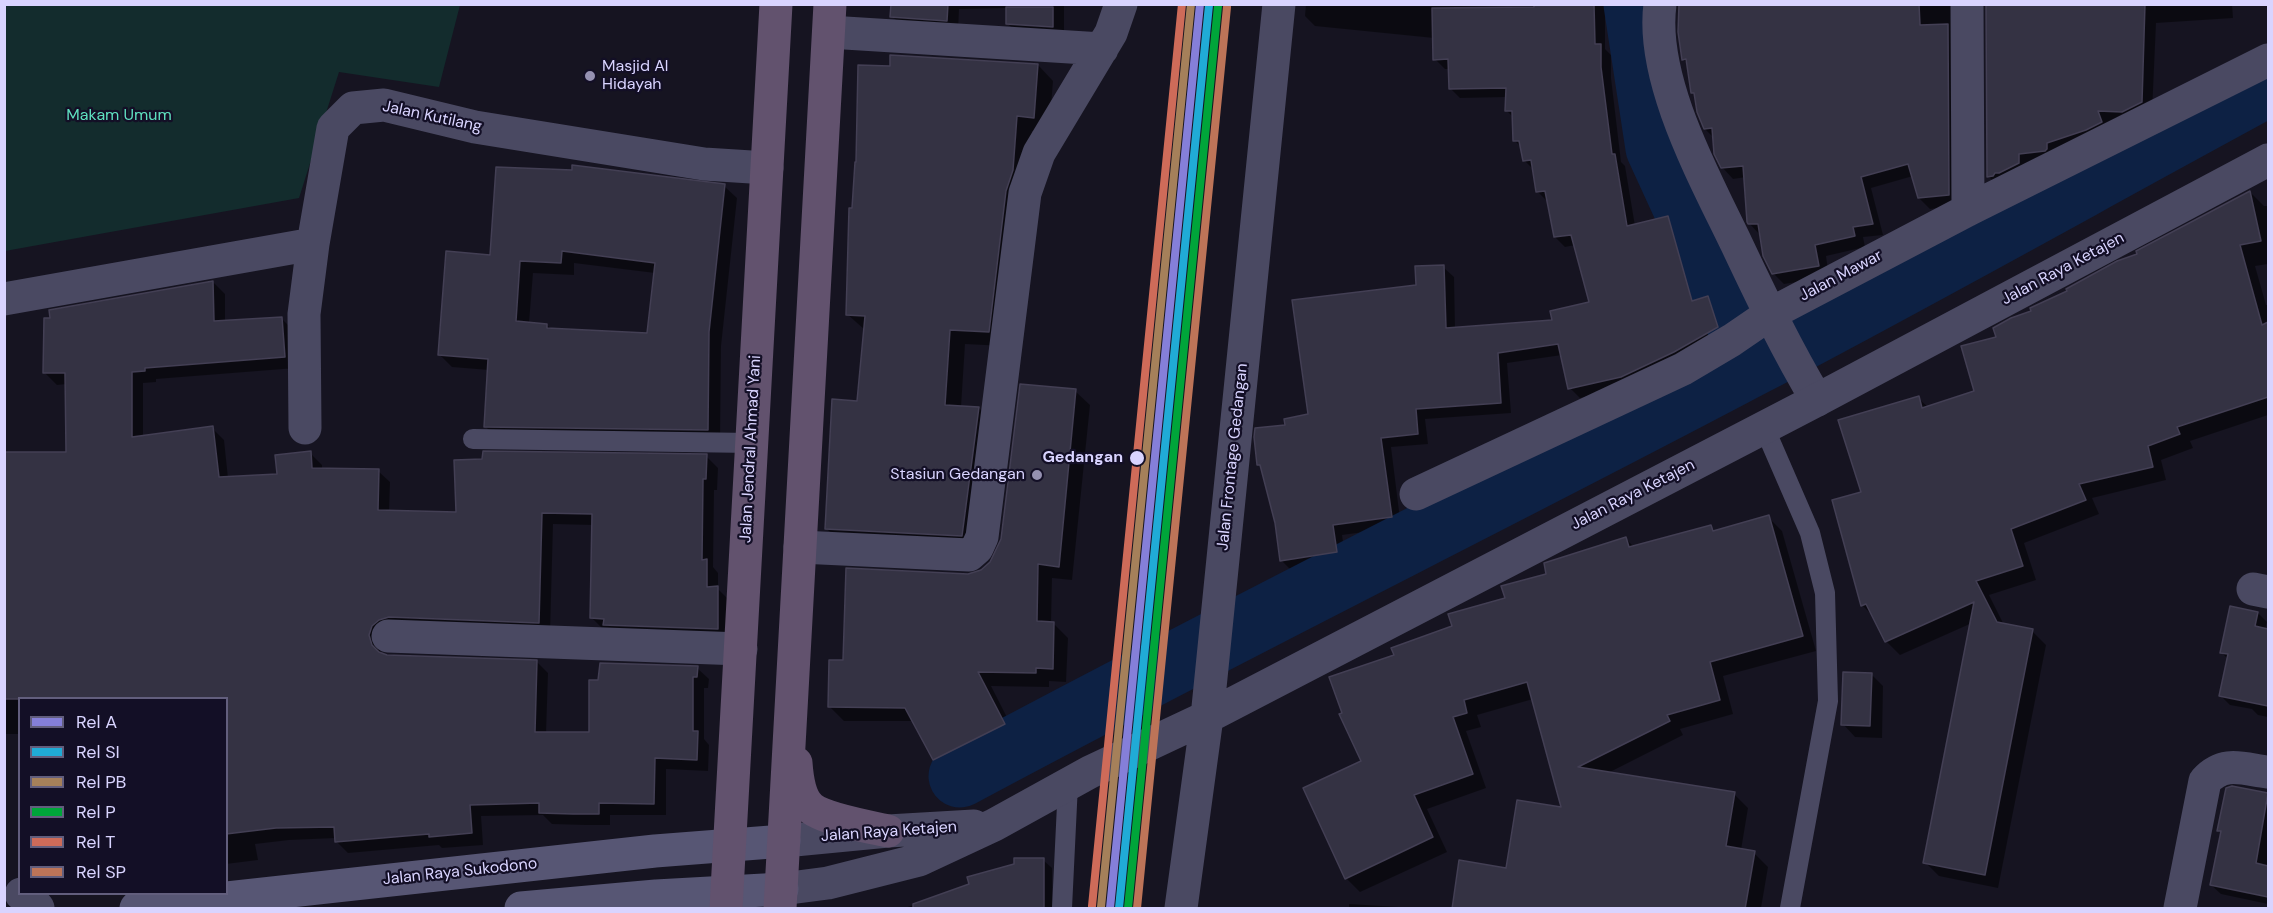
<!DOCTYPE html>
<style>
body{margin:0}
#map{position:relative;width:2273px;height:913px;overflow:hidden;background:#161421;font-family:"DM Sans",sans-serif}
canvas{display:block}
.frame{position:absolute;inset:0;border:6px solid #d9d4ff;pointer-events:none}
.legend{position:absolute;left:18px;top:697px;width:210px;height:198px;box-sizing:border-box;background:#130f26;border:2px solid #625e7d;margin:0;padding:8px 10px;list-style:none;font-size:18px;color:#d9d4ff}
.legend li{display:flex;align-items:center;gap:12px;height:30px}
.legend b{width:30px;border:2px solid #625e7d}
</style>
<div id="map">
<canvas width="2273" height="913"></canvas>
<div class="frame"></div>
<ul class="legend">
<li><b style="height:8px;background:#857fd9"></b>Rel A</li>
<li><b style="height:8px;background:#20abd6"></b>Rel SI</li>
<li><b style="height:8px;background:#a5805a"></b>Rel PB</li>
<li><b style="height:8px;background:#00a53a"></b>Rel P</li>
<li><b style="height:8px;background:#ce6b59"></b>Rel T</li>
<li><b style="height:8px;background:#bd7458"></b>Rel SP</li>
</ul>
</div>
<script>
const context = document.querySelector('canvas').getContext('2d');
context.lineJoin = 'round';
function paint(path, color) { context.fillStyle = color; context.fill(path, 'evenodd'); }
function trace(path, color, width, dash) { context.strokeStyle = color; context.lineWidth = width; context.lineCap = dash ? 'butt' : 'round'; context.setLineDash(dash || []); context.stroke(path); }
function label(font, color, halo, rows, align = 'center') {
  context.font = font + ' "DM Sans",sans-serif'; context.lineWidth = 4.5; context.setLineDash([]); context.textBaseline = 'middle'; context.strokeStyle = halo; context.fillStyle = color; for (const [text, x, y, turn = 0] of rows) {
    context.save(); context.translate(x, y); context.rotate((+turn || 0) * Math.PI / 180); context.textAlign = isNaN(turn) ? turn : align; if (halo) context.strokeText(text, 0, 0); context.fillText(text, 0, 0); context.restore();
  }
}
const green = new Path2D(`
 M5 5H460L439 87 339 72 299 198 5 251Z`);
const shadow = new Path2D(`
 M892 4H1064V38L1019 35 1008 24V8L959 9 958 32 904 28 892 16Z
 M1306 4H1605V49L1611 55V78L1621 162 1625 166 1635 226 1667 217 1678 227 1698 301 1707 298 1717 308 1727 337 1632 387 1580 398 1570 388 1562 355 1507 363 1511 413 1425 419 1428 444 1391 447 1401 527 1342 535 1346 562 1291 570 1281 560 1276 523 1262 468 1259 464 1287 426 1309 415 1417 286 1443 267 1454 277 1455 329 1554 321 1591 303 1575 245 1565 247 1555 237 1548 202 1537 191 1534 170 1524 160 1522 148 1514 140 1513 117 1506 110 1507 97 1460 98 1450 88V69H1445L1435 59 1434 38 1315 26 1305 16Z
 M1680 4H1963L1960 205 1930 209 1919 198 1913 176 1871 188 1883 235 1863 237 1865 247 1826 256 1829 277 1784 284 1773 273 1761 236 1749 223 1746 177 1733 179 1722 167 1714 138 1705 129 1696 96 1692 92 1688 64 1683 59Z
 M1987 4H2232L2233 18 2156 23 2152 113 2133 123 2108 122 2112 134 1999 187 1988 176Z
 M1038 65 1053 81 1049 132 1032 131 1028 186 1004 346 965 344 961 407 979 408 994 423 977 551 842 544 827 529 859 402 865 330 847 314Z
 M573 172 724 186 737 198 721 346 720 443 498 439 486 427 489 370 452 367 439 354 492 256ZM574 263 655 273 648 334 551 329 547 325 529 323 533 273 574 275Z
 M2250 192 2264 206H2268V264L2255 266 2266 305H2268V415L2190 441 2193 448 2161 460 2166 480 2092 498 2099 514 2024 543 2036 580 1989 595 2004 625 2032 631 2046 645 1998 888 1939 876 1925 862 1972 623 1900 655 1886 641 1873 616 1862 605 1863 493 1918 398 1928 407 1975 392 1998 338 2033 312Z
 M213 282 225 294V322L281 318 293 330 296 368 156 379V382L143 383V437L212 428 224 440 228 478 278 476 310 453 322 465V470L378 471 390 482 389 512 458 514 706 456 718 468 717 490H714L713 567 718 573V589L729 600V640L604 630 592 618 593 525 553 524 550 634 380 647 382 655 387 656 537 662 548 673 546 734 590 733 697 668 709 679 708 688H704V739L709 745 708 771 666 769V815H610V825H585L552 824 543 815 481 816 483 845 442 848 439 845 348 853 337 842 336 838 289 840 255 844 258 860 226 864V698H20V734H4V454L67 453V384L57 385 45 373Z
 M1075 391 1090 405 1072 580 1052 578 1051 623 1054 624 1068 638 1066 682 1049 681V687L991 686 1018 739 948 773 934 759 914 721H844L830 707 844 662 968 575 982 570 995 557Z
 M1768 517 1782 531 1816 651 1723 676 1733 714 1680 729 1683 735 1608 773 1734 794 1748 808 1741 850 1754 853 1768 867 1761 908H1453L1507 870 1563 809 1533 699 1477 715 1481 727 1466 731 1486 788 1427 809 1447 852 1360 892 1346 878 1363 762 1396 656 1454 627 1548 575 1626 539 1634 547 1711 527 1715 531Z
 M2258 613 2267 622 2265 629 2268 630V717L2258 715 2252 709 2230 705 2221 696 2228 659 2221 652Z
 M1871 674 1883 686 1882 738 1855 737 1843 724Z
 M2232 788 2268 795V904L2221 894 2211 885 2222 833 2219 830Z
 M1043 860 1052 868V908H905Z
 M1349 904 1415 908H1349Z`);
const river = new Path2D(`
 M1635 4 1657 148 1739 327
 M960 776C1222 635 1489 504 1752 365 1926 274 2096 178 2268 85`);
const building = new Path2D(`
 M891 4H948L947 21 890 17Z
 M1534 4H1594L1595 44H1601V67L1612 154H1615L1627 226 1668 216 1692 301 1708 296 1718 327 1674 352 1621 377 1568 389 1558 344 1498 353 1501 403 1416 409 1418 434 1381 438 1392 517 1333 525 1337 552 1280 561 1275 523 1260 465H1257L1254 437 1255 428 1285 425 1284 419 1308 414 1292 300 1416 285 1415 266 1444 265 1446 328 1552 320 1550 311 1589 302 1571 235 1554 237 1545 191 1536 192 1531 160 1523 161 1519 141H1513L1512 111H1505L1506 88 1449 89 1448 59 1433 60 1432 8 1534 7Z
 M1679 4H1919L1920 25 1948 24 1949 195 1918 198 1908 164 1861 177 1873 224 1853 227 1855 236 1815 245 1819 266 1772 274 1763 256 1758 224H1748L1747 222 1743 166 1721 168 1714 154 1712 128 1704 129 1697 112 1694 93H1691L1686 59 1682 60 1678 32Z
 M1986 4H2145L2142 102 2122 112 2098 111 2102 122 2086 130 2047 143V149L2045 151 2019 154V163L1999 173H1995L1993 176 1987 177Z
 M1006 7H1053V27L1006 24Z
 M890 55 1038 64 1034 118 1017 116 1013 170 1006 191 989 332 950 330 945 405 979 407 962 536 825 529 832 399 857 401 865 316 846 315 849 208H852L855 162H856L858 65 890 66Z
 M572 165 725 184 709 332 708 430 484 427 488 359 438 355 446 251 490 255 496 167 572 170ZM562 251 655 263 647 333 547 328V324L516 321 520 261 561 263Z
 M2250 191 2261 241 2240 245 2262 325 2268 322V397L2177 427 2180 434 2148 446 2153 467 2079 484 2086 500 2011 529 2023 566 1976 581 1997 622 2033 629 1985 875 1923 863 1974 602 1885 642 1866 604 1861 606 1832 500 1861 492 1838 420 1919 396 1922 408 1974 391 1961 346 1996 337 1993 328 2011 318 2031 311 2030 308 2067 291 2066 289 2117 261 2137 254 2136 251Z
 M213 281 214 321 282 317 285 357 145 368V371L132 372V437L213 426 219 477 277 474 275 455 311 451 312 468 379 469 378 510 456 512 454 460 482 459 483 451 707 454 706 479H703L702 560 707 559V587L718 586V629L603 625 604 619 590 618 592 514 542 513 539 623 389 617 379 620 372 626 369 635 372 645 379 652 387 655 537 660 535 732H589V680H598L600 663 698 666 697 677H693V731H698L697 760 655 758 654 804 599 803V814H573L539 813V803L470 805 472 833 429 837V834L335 842 334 827 276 828 226 834V699H4V452H66L65 373H43L44 318H50L49 310Z
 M1020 384 1076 389 1059 567 1038 564 1037 621 1054 622 1053 669 1036 668V673L978 672 1005 724 933 760 905 708 828 707 829 660H843L846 568 968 574 981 570 990 562 1001 539Z
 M1769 515 1803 636 1710 662 1720 700 1667 715 1670 721 1578 767 1735 792 1726 846 1755 851 1745 909H1452L1459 860 1506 868 1517 800 1561 807 1527 682 1464 700 1467 713 1453 717 1473 774 1414 795 1433 837 1345 879 1303 788 1361 761 1339 714 1342 713 1329 677 1394 655 1391 648 1452 626 1448 614 1505 598 1501 586 1546 574 1544 563 1626 537 1629 547 1711 525 1713 531Z
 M2230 606 2258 612 2255 626 2268 629V706L2219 696 2228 654 2220 653Z
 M1843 672 1872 673 1870 726 1841 725Z
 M2232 786 2268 793 2256 863 2268 866V897L2210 885 2221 831H2217L2226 788Z
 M1014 858H1044V909H913V904L969 884 967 877 1014 864Z`);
const service = new Path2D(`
 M1764 427 1810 533 1825 593 1828 701 1790 908
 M473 439 752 443
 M1062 908 1068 784`);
const minor = new Path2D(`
 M1660 4C1650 80 1705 178 1737 245 1762 298 1787 350 1817 400
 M1967 4 1968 210
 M829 32 1102 49
 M4 299 313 244
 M305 428 304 314 313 244 333 128 353 108 384 105 475 127 704 164 767 168
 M1416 494 1683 369 1732 340 1770 314 1968 210 2268 60
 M800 547 969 555 977 548 982 537 1025 193 1039 153 1111 33 1121 4
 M2253 589 2268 592
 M388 636 741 649
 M21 894 29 897 38 908
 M2180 908 2205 781C2224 760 2243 769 2268 772`);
const tertiary = new Path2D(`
 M784 841 888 831 974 826
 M782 889 828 883 919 860 994 825 1090 772 1207 717 1817 400 2268 160
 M1181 908 1207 717 1279 4`);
const secondary = new Path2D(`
 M136 908 655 851 784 841
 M521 908 656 896 782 889`);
const trunk = new Path2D(`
 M796 763C797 777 799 798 811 808 824 819 870 827 888 831
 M726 908 776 4
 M780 908 830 4`);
const rail1 = new Path2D(`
 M1110 908 1200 4`);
const rail2 = new Path2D(`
 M1119 908 1209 5`);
const rail3 = new Path2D(`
 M1101 907 1191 4`);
const rail4 = new Path2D(`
 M1128 908 1218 6`);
const rail5 = new Path2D(`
 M1092 906 1182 4`);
const rail6 = new Path2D(`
 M1137 908 1227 7`);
const markers = [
 [590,76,6,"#9591b1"],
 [1137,458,8,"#d9d4ff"],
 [1037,475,6,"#9591b1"]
];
const poiNames = [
 ["Masjid Al",602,67],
 ["Hidayah",602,85],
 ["Stasiun Gedangan",1025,475,"right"]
];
const parkNames = [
 ["Makam Umum",119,116]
];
const streetNames = [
 ["Jalan Kutilang",432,117,12],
 ["Jalan Raya Ketajen",2063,269,-28],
 ["Jalan Mawar",1841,276,-28],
 ["Jalan Jendral Ahmad Yani",751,449,-87],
 ["Jalan Frontage Gedangan",1233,457,-84],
 ["Jalan Raya Ketajen",1633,495,-27],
 ["Jalan Raya Ketajen",889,832,-4],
 ["Jalan Raya Sukodono",460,872,-6]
];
const stopNames = [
 ["Gedangan",1123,458]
];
paint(green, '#132c2d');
paint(shadow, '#0007');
trace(river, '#0d2144', 63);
paint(building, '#343243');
trace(building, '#433f54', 1.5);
trace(service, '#4a4962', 20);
trace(minor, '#4a4962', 33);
trace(tertiary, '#4a4962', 33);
trace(secondary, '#575674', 33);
trace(trunk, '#62526e', 33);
trace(rail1, '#857fd9', 8);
trace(rail2, '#20abd6', 8);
trace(rail3, '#a5805a', 8);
trace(rail4, '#00a53a', 8);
trace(rail5, '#ce6b59', 8);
trace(rail6, '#bd7458', 8);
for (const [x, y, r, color] of markers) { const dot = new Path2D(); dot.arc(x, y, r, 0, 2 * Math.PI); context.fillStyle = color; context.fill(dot); trace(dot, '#130f26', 2); }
label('16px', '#d9d4ff', '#130f26', poiNames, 'left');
label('16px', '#5fe0c0', '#130f26', parkNames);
label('16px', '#d9d4ff', '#130f26', streetNames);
label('bold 16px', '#d9d4ff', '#130f26', stopNames, 'right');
</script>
